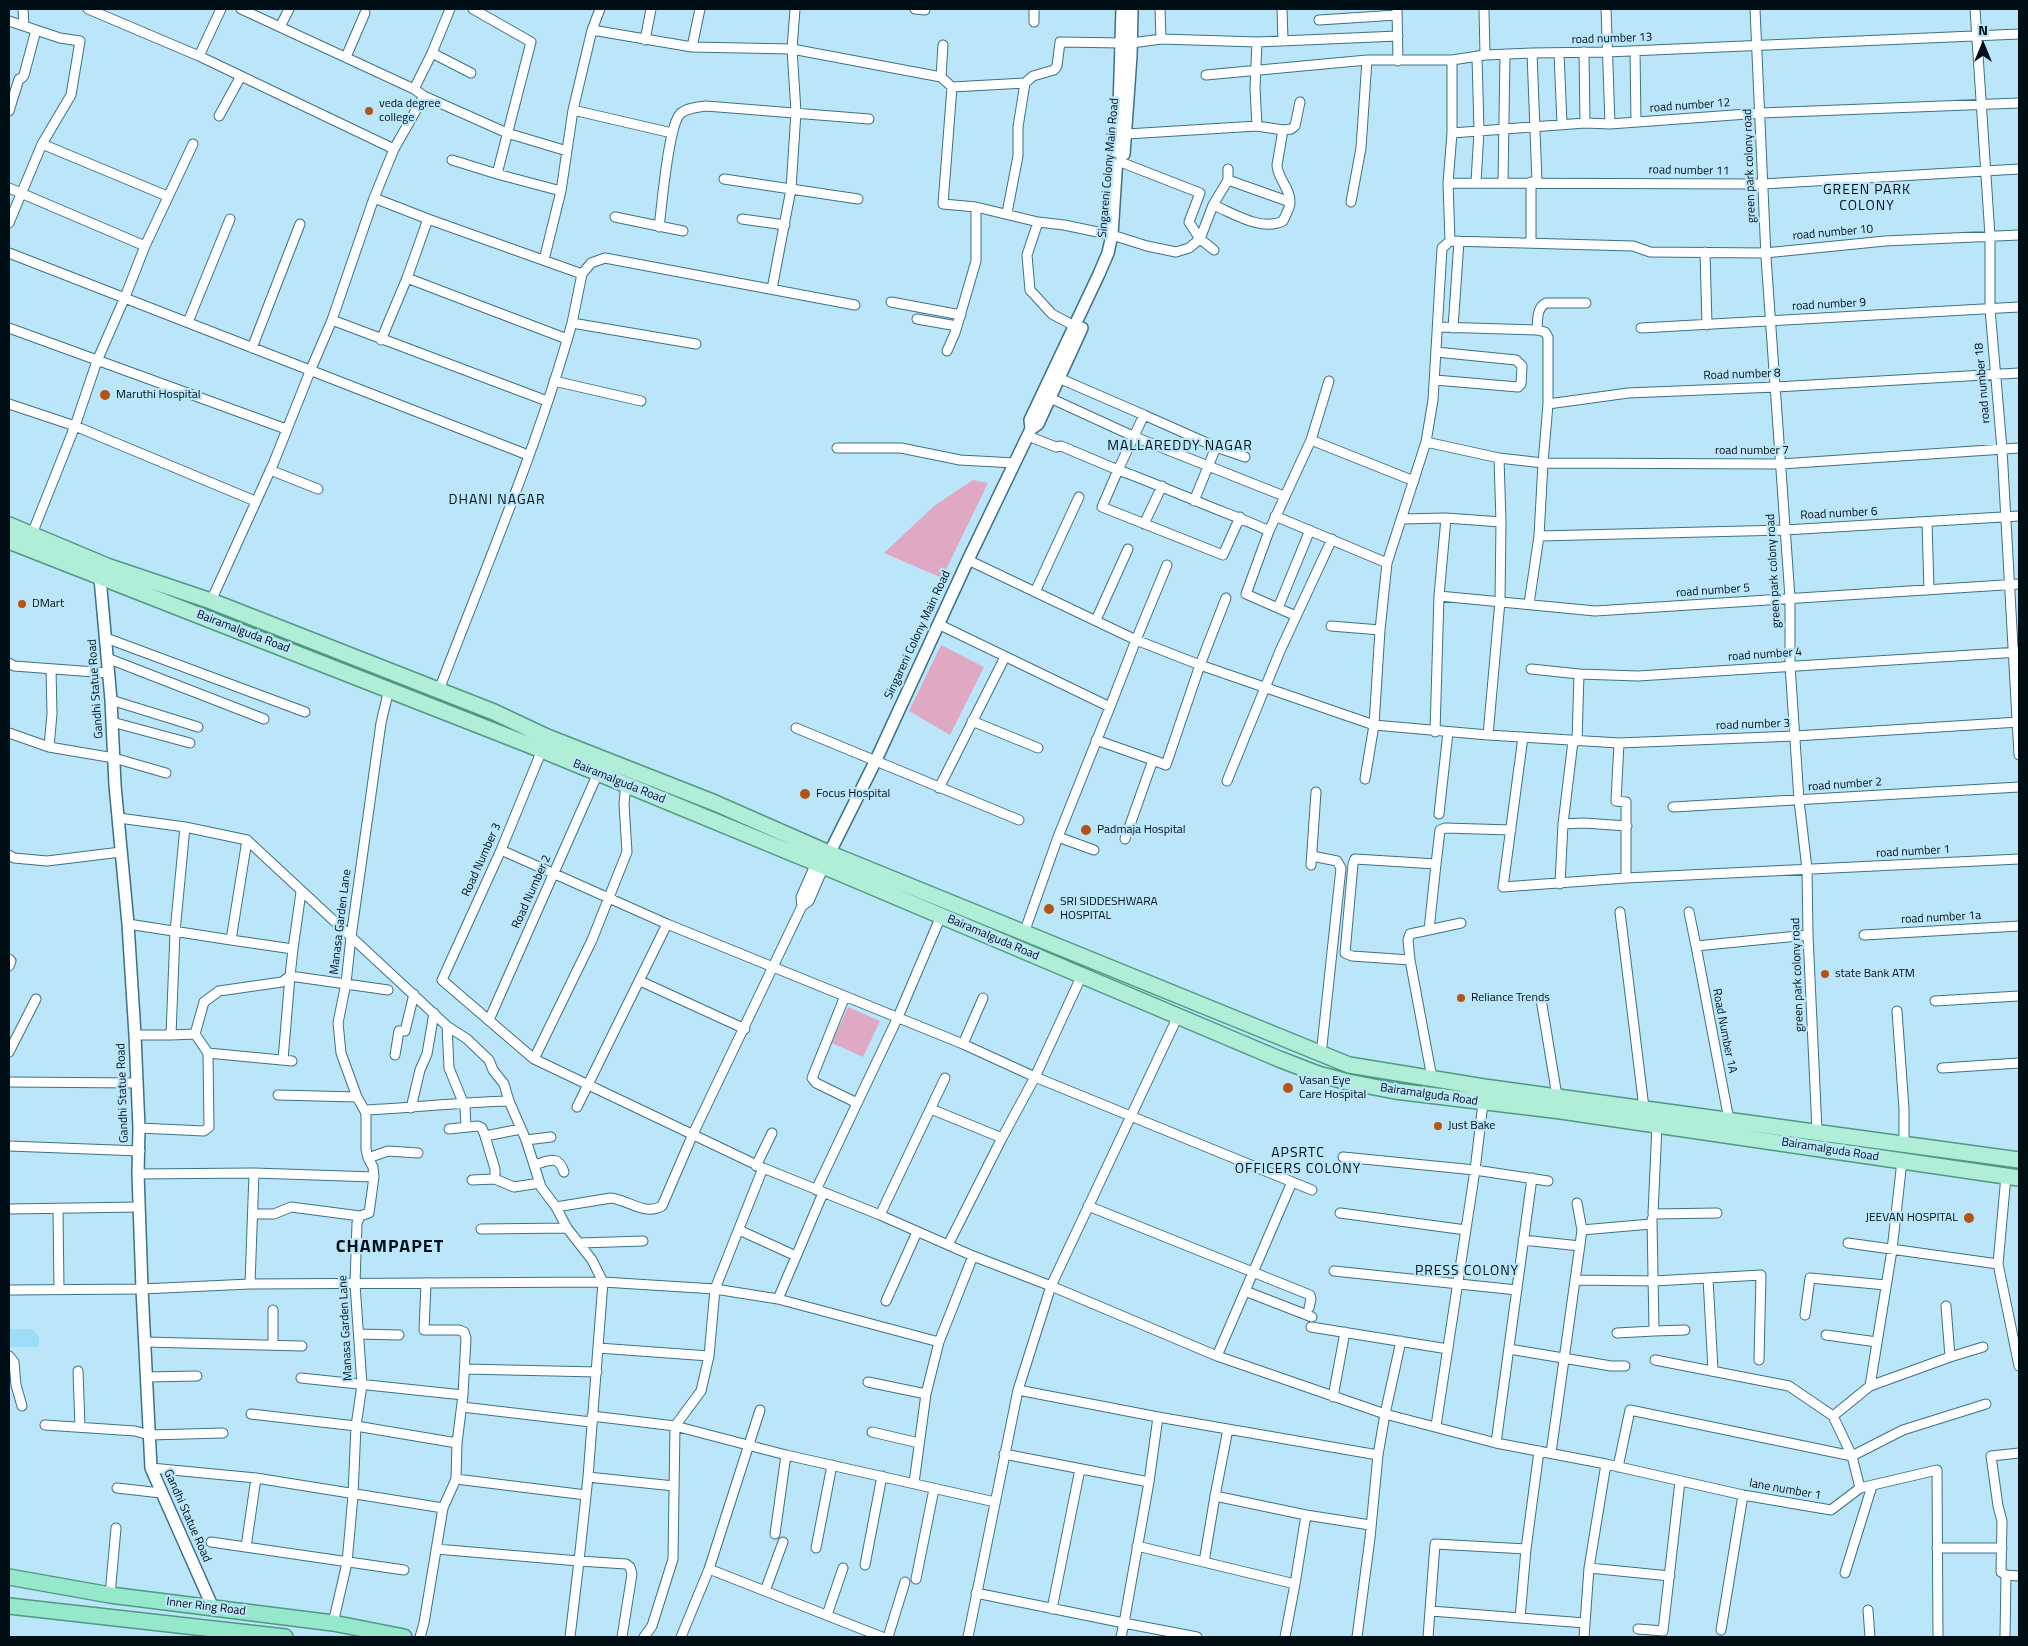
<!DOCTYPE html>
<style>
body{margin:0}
#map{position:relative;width:2028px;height:1646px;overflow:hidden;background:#bbe6fa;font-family:"Titillium Web",sans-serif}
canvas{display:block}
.frame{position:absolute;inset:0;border:10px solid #000e16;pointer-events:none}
.north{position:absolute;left:1958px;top:20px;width:50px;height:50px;-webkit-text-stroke:4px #bbe6fa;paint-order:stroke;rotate:0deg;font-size:14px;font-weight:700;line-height:20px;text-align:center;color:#000e16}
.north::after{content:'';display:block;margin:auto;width:18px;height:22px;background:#000e16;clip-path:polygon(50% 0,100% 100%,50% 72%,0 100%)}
</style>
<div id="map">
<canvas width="2028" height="1646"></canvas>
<div class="frame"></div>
<div class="north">N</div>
</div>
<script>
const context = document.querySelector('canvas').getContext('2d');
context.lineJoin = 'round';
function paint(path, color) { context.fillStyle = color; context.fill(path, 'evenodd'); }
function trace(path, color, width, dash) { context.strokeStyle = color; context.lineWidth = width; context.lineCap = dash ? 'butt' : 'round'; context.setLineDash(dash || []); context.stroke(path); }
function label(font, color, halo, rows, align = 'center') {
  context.font = font + ' "Titillium Web",sans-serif'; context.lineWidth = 4.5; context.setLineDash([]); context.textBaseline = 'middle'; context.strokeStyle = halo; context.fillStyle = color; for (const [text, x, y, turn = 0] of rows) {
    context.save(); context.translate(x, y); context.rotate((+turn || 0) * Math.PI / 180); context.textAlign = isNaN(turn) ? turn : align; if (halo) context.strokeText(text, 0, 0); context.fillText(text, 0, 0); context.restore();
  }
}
const built = new Path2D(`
 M9 1329H33L39 1337V1347H9Z`);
const green = new Path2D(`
 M973 480 988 483 942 578 884 553 934 506Z
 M941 645 984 667 950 735 909 711Z
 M848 1007 880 1021 863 1057 832 1043Z`);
const minor = new Path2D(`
 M23 9 24 26
 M88 9 199 56 394 149
 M241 9 414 89 424 96 507 133 567 151
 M473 9 531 42 497 174 561 191
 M915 9 925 10
 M1160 9 1161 39
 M1282 9 1283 40
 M1397 9 1398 61
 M1484 9 1485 55
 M1606 9 1610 124
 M1755 9 1766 257 1790 598V665L1799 800 1807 869 1808 935 1817 1131
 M1975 9 1990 236V309L2002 449 2019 755
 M1319 20 1397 15
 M9 21 60 38 80 41 71 95 42 144 9 223
 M1034 22V9
 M280 27 289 9
 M592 30 692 47 792 49 941 77 952 87 943 204 976 207 1038 222 1064 225 1112 235 1147 246 1176 252 1189 248 1200 239 1213 205 1228 180V169
 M645 40 651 9
 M1132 43 1161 39 1257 42 1398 36
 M692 47 700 9
 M1635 51 1636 122
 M1584 52 1585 123
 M432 53 471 73
 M1532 53 1537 182
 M1559 53 1562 124
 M199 56 221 9
 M346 57 365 13
 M1206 75 1367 60H1452L1485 55 1532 53 1607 52 2019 34
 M941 77 943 45
 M952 87 1025 83
 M414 89 432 53 450 9
 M573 110 672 133
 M9 111 19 79 22 78 24 75 36 30
 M219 116 241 76
 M1257 126 1255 88 1257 42
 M1452 133 1585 123 1610 124 1761 113 2019 103
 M1127 134 1257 126 1283 130
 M42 144 167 196
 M452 160 497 174
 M1123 163 1200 193 1189 222 1200 239 1214 250
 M724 179 858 199
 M1228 180 1290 202
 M1476 182 1479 131 1477 57
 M1503 182 1505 55
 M1448 183 1763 184 2019 169
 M9 188 145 246
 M374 198 428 219 407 278
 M1351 202 1361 148 1367 60
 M1213 205C1233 213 1262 232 1283 221 1285 216 1290 208 1290 203 1291 189 1277 178 1277 165L1283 130 1291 129 1295 126 1300 102
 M1007 213 1018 156V127L1025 83 1033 76 1054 70 1057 66 1060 42 1122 43
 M615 217 683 231
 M428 219 582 274
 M742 219 785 225
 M1038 222 1027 255 1030 290 1052 314 1080 329
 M659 227C662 206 668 127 680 114 686 108 698 107 706 106L869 119
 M1450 241 1633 246 1650 252 1765 253 1885 241 2019 235
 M1531 242V182
 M1705 252 1707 325
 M9 253 528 455
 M544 260 561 191 573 110 592 30 600 9
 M772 289 791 189 796 112 792 49 795 9
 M891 302 961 315
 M917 319 957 326
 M332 320 547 401
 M188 322 230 219
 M1438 327 1537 330C1538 321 1536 308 1546 303H1586
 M9 328 286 429
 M1453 328 1459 241
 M1641 328 2019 307
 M1537 330 1545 332 1548 337V404L1628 393 1776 387 2019 373
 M381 340 407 278 567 339
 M696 344 572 323 582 274 591 263 605 258 855 305
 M252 348 300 224
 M947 351 955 333 976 261V207
 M1054 376 1144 415 1118 470C1144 479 1168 490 1194 500 1219 511 1244 519 1269 531L1311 440 1329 381
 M1435 380 1518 387 1521 384 1522 366 1516 360 1436 352
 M554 381 641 401
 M1050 398 1135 437 1284 496
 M9 404 75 426 255 501
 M1548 404 1543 463 1781 464 2019 448
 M1144 415 1216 447 1194 501
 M1028 436 1056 447 1061 446 1118 470 1102 507 1223 555 1240 517
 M1311 440 1414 481
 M1426 442 1499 458 1543 463 1539 536 1529 604
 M1216 447 1245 457
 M837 448H901L960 460 1015 463
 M270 470 318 489
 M1275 516 1387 563 1426 442 1433 400 1442 248 1450 241 1448 183 1452 133V60
 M1401 519 1446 518 1501 522 1499 458
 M1927 522 1929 590
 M1144 524 1162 486
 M1269 531 1246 594 1296 616
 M32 534 75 426 97 361 125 297 145 246 193 144
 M1539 536 1785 530 2019 516
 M1167 565 1136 640 1200 665 1226 598
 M1035 592 1079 497
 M1439 596 1595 611 2019 584
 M211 601 274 462 311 369 332 320 374 198 394 149 424 96
 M1278 608 1310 530
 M1096 620 1128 549
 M938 624 1110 707 1136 640 968 560
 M1331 626 1380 630
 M106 638 305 712
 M107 658 264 719
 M9 663 14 666 108 673
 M1531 669 1579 674
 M439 690C485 569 537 448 572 323
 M111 700 198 727
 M972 721 1038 748
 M112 722 190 743
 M796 728 1019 820
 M1435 732 1439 596 1446 518
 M9 733 49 747 52 714 51 669
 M1488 735 1619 743 1795 736 2019 722
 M1523 737 1503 887 1626 878 2019 859
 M1096 740 1153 760
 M1577 741 1579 674 1638 676 2019 652
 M1619 743 1616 801 1626 802V878
 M49 747 114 758 166 773
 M1365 779 1374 725 1488 735 1500 601 1501 522
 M1227 781 1280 651 1332 539
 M939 788 1005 657
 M1673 807 2019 787
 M1439 814 1448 732
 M1563 824 1584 823 1627 826
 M1125 839 1153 760 1166 765 1200 665 1374 725 1380 630 1387 563
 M501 850 667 924 577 1107
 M1094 850 1058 837 1110 707
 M9 855 14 858 47 861 121 852
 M1312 856 1337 861 1341 868 1321 1055
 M1436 864 1440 830 1445 828 1511 830
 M1311 865 1316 792
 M1560 884 1563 824 1573 741
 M802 906 801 897 816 863
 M1620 912 1644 1108
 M1689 912 1696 946
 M128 924 231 940 247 840
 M667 924 963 1044 1035 1077 1312 1190
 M1429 930 1436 864 1355 859 1353 864 1345 953 1352 956 1410 960 1432 1078
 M1024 933 1058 837
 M1864 935 2019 926
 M231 940 293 949 301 892
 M293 949 290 976 388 990
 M9 959 11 961 9 966
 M1410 960 1408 940 1410 934 1461 923
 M640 981 745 1029
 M845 996 812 1078 816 1083 857 1103
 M1541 999 1557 1096
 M1935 1001 2019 996
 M1897 1011 1904 1109V1145
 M489 1020 598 773
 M447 1026 449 1068 465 1107 466 1127
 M195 1034 208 1053 292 1061
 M135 1035H171L175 932 185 827
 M171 1035 195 1034 204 1002 219 991 282 982 290 976
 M963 1044 983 998
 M9 1052 36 999
 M395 1055 399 1031H405L414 994
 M534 1059 592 940 627 852 624 804 626 784
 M283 1060 290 976
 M1942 1068 2019 1063
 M9 1082 137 1083
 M278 1095 357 1097
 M411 1108 420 1070 427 1054 434 1013
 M931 1109 1002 1138 1035 1077 1082 975
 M365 1110C413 1108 460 1102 509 1101
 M1729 1120 1696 946 1808 935
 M1657 1125 1653 1214 1717 1213
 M139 1128 204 1131 209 1127 208 1053
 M449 1129 478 1126 482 1128 485 1136 521 1129
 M485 1136 495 1169V1179
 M526 1140 551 1137
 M9 1146 140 1151
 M1343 1157 1475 1170 1548 1181
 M368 1158 388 1151 418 1153
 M534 1165C549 1161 558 1154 564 1172
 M756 1166 772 1133
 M763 1168 880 1215 973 1256 1051 1286 1217 1356 1385 1414 1378 1455 1370 1538 1357 1637
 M254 1173 374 1177
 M138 1174 254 1173 250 1284
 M2006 1176 1998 1264 2019 1366
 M472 1180 495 1179 514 1187 540 1183
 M816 1190 898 1017 941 916
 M1577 1203 1582 1230
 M1088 1206 1310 1295 1311 1299 1309 1308
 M556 1207 611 1198C629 1200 644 1216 662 1206L693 1134 802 906 809 901 824 866
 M9 1209 139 1207
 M58 1210 59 1289
 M1340 1213 1466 1230
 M253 1214H274L291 1207 360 1216
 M880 1215 945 1078
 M1652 1219 1654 1331 1685 1330
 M481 1229 567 1228
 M739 1230 796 1256
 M1523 1240 1580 1246
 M580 1243 643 1241
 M1848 1243 1998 1264
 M948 1245 1002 1138
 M1334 1271 1517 1290
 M1708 1278 1713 1370
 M1576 1280 1654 1281 1761 1275 1759 1360
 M9 1290 142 1289 250 1284 603 1282 592 1260 567 1228 556 1207 541 1187 526 1140 509 1101 504 1084 493 1070 489 1060 467 1039 447 1026 247 840 185 827 119 818
 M1245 1291 1312 1317
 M778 1299 939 1342 973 1256
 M886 1301 917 1232
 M1946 1306 1950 1357
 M273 1310V1345
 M1805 1315 1810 1278 1886 1285
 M1311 1327 1448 1349
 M1617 1333 1654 1331
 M359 1334 399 1335
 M1826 1335 1877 1342
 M1401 1341 1385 1414 1496 1443 1532 1178
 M145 1342 302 1346
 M598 1348 709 1356 715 1289 778 1299 823 1193
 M1509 1349 1611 1366H1625
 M9 1356 14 1362 16 1385 22 1406
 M1217 1356 1292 1182
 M465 1369 597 1372
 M78 1371 80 1427
 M147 1377 197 1376
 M301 1378 463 1395
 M868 1382 926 1394
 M1870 1386 1950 1357 1983 1347
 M1018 1390 1158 1417 1149 1482 1124 1623 1197 1637
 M1333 1397 1345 1332
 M462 1407 591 1422
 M251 1414 356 1426 457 1443 463 1395 466 1338 464 1332 459 1330H424L426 1283
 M592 1416 675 1426 786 1455 995 1502
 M1833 1416 1870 1386 1892 1250 1902 1161
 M1158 1417 1378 1455
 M45 1425 135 1431 149 1435 223 1433
 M1436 1426 1475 1170 1483 1103
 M872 1432 919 1443
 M1496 1443 1606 1464 1743 1495 1831 1510 1860 1488 1852 1456 1833 1416 1789 1386 1655 1360
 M1551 1453 1582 1230 1651 1224
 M1004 1454 1149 1482
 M1618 1467 1630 1410 1852 1456 1903 1430 1986 1404
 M151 1468 256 1478 443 1508
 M588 1477 674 1486
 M456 1479 586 1495
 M914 1483 926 1394 939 1342
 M117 1488 161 1493
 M1860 1488 1937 1470 1938 1637
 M1215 1496 1228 1429
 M1306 1515 1370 1525
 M775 1534 786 1455
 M211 1542 404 1570
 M1137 1546 1295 1584 1306 1515 1215 1496 1204 1562
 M246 1547 256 1478
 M816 1548 832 1465
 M1937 1548H2002
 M436 1549 579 1561 588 1477 603 1282 715 1289 763 1168 534 1059 442 980 501 850 542 750
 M865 1565 882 1476
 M1589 1568 1670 1576
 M709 1569 882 1637
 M1845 1573 1872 1486
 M2006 1575 2001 1572 2002 1521 1998 1506 1991 1456 2019 1453
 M916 1579 934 1489
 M765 1591 783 1542
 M976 1593 1124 1623 1121 1637
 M110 1595 116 1528
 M1052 1609 1080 1469
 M1868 1610 1870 1637
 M1431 1611 1520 1618 1526 1549
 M827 1615 843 1568
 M1520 1618 1585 1623
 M333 1623 347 1563 353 1495 356 1426 362 1385 355 1284 357 1223 360 1216 369 1213 374 1177 373 1167 368 1158 366 1149V1113L357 1097 341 1053 338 1023 346 983 351 937 381 723 389 689
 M1638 1629 1663 1631 1680 1481
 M1721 1630 1743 1495
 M420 1637 424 1623 443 1508 456 1479 457 1443
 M570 1637 579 1561 626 1564 630 1567 632 1574 622 1637
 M644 1637 652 1626 673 1559 675 1426 701 1391 709 1356
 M681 1637 709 1569 760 1410
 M888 1637 905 1582
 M968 1637 1018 1390 1051 1286 1178 1016
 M1285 1637 1295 1584
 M1428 1637 1435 1544 1526 1549 1539 1451
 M1584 1637 1589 1568 1606 1464
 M2005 1637 2006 1575 2019 1576`);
const tertiary = new Path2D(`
 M1124 154 1131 56 1132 9
 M1031 429 1038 424 1082 328
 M104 571 100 578 111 700 115 785 128 924 135 1035 139 1128 138 1174 142 1289 151 1468 213 1608
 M829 854 876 760 968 560 1031 429 1030 420 1099 274 1108 253 1112 235 1118 142 1122 9`);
const primary = new Path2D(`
 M9 525 107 566 211 601 494 712 547 737 715 803 831 854 1349 1065 1484 1087 2019 1160
 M9 541 542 750 816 863 1279 1059 1318 1074 1348 1082 1395 1091 1561 1111 2019 1178`);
const trunk = new Path2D(`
 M9 1577 110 1595 333 1623 404 1637
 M9 1606 285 1637`);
const markers = [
 [369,111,5,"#b45313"],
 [105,395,6,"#b45313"],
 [22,604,5,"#b45313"],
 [805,794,6,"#b45313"],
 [1086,830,6,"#b45313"],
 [1049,909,6,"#b45313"],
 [1825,974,5,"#b45313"],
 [1461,998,5,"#b45313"],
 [1288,1088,6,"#b45313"],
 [1438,1126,5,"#b45313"],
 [1969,1218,6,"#b45313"]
];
const streetNames = [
 ["road number 13",1612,39,-2],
 ["road number 12",1690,106,-4],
 ["green park colony road",1750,166,-92],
 ["Singareni Colony Main Road",1109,168,-85],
 ["road number 11",1689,171,1],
 ["road number 10",1833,233,-5],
 ["road number 9",1829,305,-3],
 ["Road number 8",1742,375,-2],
 ["road number 18",1983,383,-95],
 ["road number 7",1752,451],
 ["Road number 6",1839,514,-3],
 ["green park colony road",1774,571,-93],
 ["road number 5",1713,591,-4],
 ["Bairamalguda Road",243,632,21],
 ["Singareni Colony Main Road",918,635,-65],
 ["road number 4",1765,655,-4],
 ["Gandhi Statue Road",96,689,-94],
 ["road number 3",1753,725,-2],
 ["Bairamalguda Road",619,782,22],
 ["road number 2",1845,785,-4],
 ["road number 1",1913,852,-3],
 ["Road Number 3",482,860,-66],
 ["Road Number 2",532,892,-66],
 ["road number 1a",1941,918,-3],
 ["Manasa Garden Lane",341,922,-83],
 ["Bairamalguda Road",993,938,23],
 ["green park colony road",1798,975,-92],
 ["Road Number 1A",1724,1031,79],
 ["Gandhi Statue Road",123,1093,-92],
 ["Bairamalguda Road",1429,1095,8],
 ["Bairamalguda Road",1830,1150,9],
 ["Manasa Garden Lane",346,1328,-93],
 ["lane number 1",1785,1490,10],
 ["Gandhi Statue Road",187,1516,66],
 ["Inner Ring Road",206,1607,7]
];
const poiNames = [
 ["veda degree",379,104],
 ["college",379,118],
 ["Maruthi Hospital",116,395],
 ["DMart",32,604],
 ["Focus Hospital",816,794],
 ["Padmaja Hospital",1097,830],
 ["SRI SIDDESHWARA",1060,902],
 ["HOSPITAL",1060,916],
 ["state Bank ATM",1835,974],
 ["Reliance Trends",1471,998],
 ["Vasan Eye",1299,1081],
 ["Care Hospital",1299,1095],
 ["Just Bake",1448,1126],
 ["JEEVAN HOSPITAL",1958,1218,"right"]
];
const neighbourhoodNames = [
 ["GREEN PARK",1867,191],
 ["COLONY",1867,207],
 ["MALLAREDDY NAGAR",1180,447],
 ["DHANI NAGAR",497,501],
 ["APSRTC",1298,1154],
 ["OFFICERS COLONY",1298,1170],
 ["PRESS COLONY",1467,1272]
];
const districtNames = [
 ["CHAMPAPET",390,1248]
];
paint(built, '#9dddfa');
paint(green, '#dfa9c4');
trace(minor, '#3c7187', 11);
trace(tertiary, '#3c7187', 14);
trace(primary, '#519883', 18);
trace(trunk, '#519883', 18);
trace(minor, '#fff', 9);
trace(tertiary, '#fff', 11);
trace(primary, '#b0eed7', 15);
trace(trunk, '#96e8ca', 15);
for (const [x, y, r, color] of markers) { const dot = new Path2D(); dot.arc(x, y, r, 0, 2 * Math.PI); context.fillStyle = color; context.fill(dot); trace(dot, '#bbe6fa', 2); }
label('12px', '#000e16', '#bbe6fa', streetNames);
label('12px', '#000e16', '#bbe6fa', poiNames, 'left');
context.letterSpacing = '1px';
label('14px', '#000e16', '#bbe6fa', neighbourhoodNames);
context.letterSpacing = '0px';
context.letterSpacing = '1px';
label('bold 18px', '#000e16', '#bbe6fa', districtNames);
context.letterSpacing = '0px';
</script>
